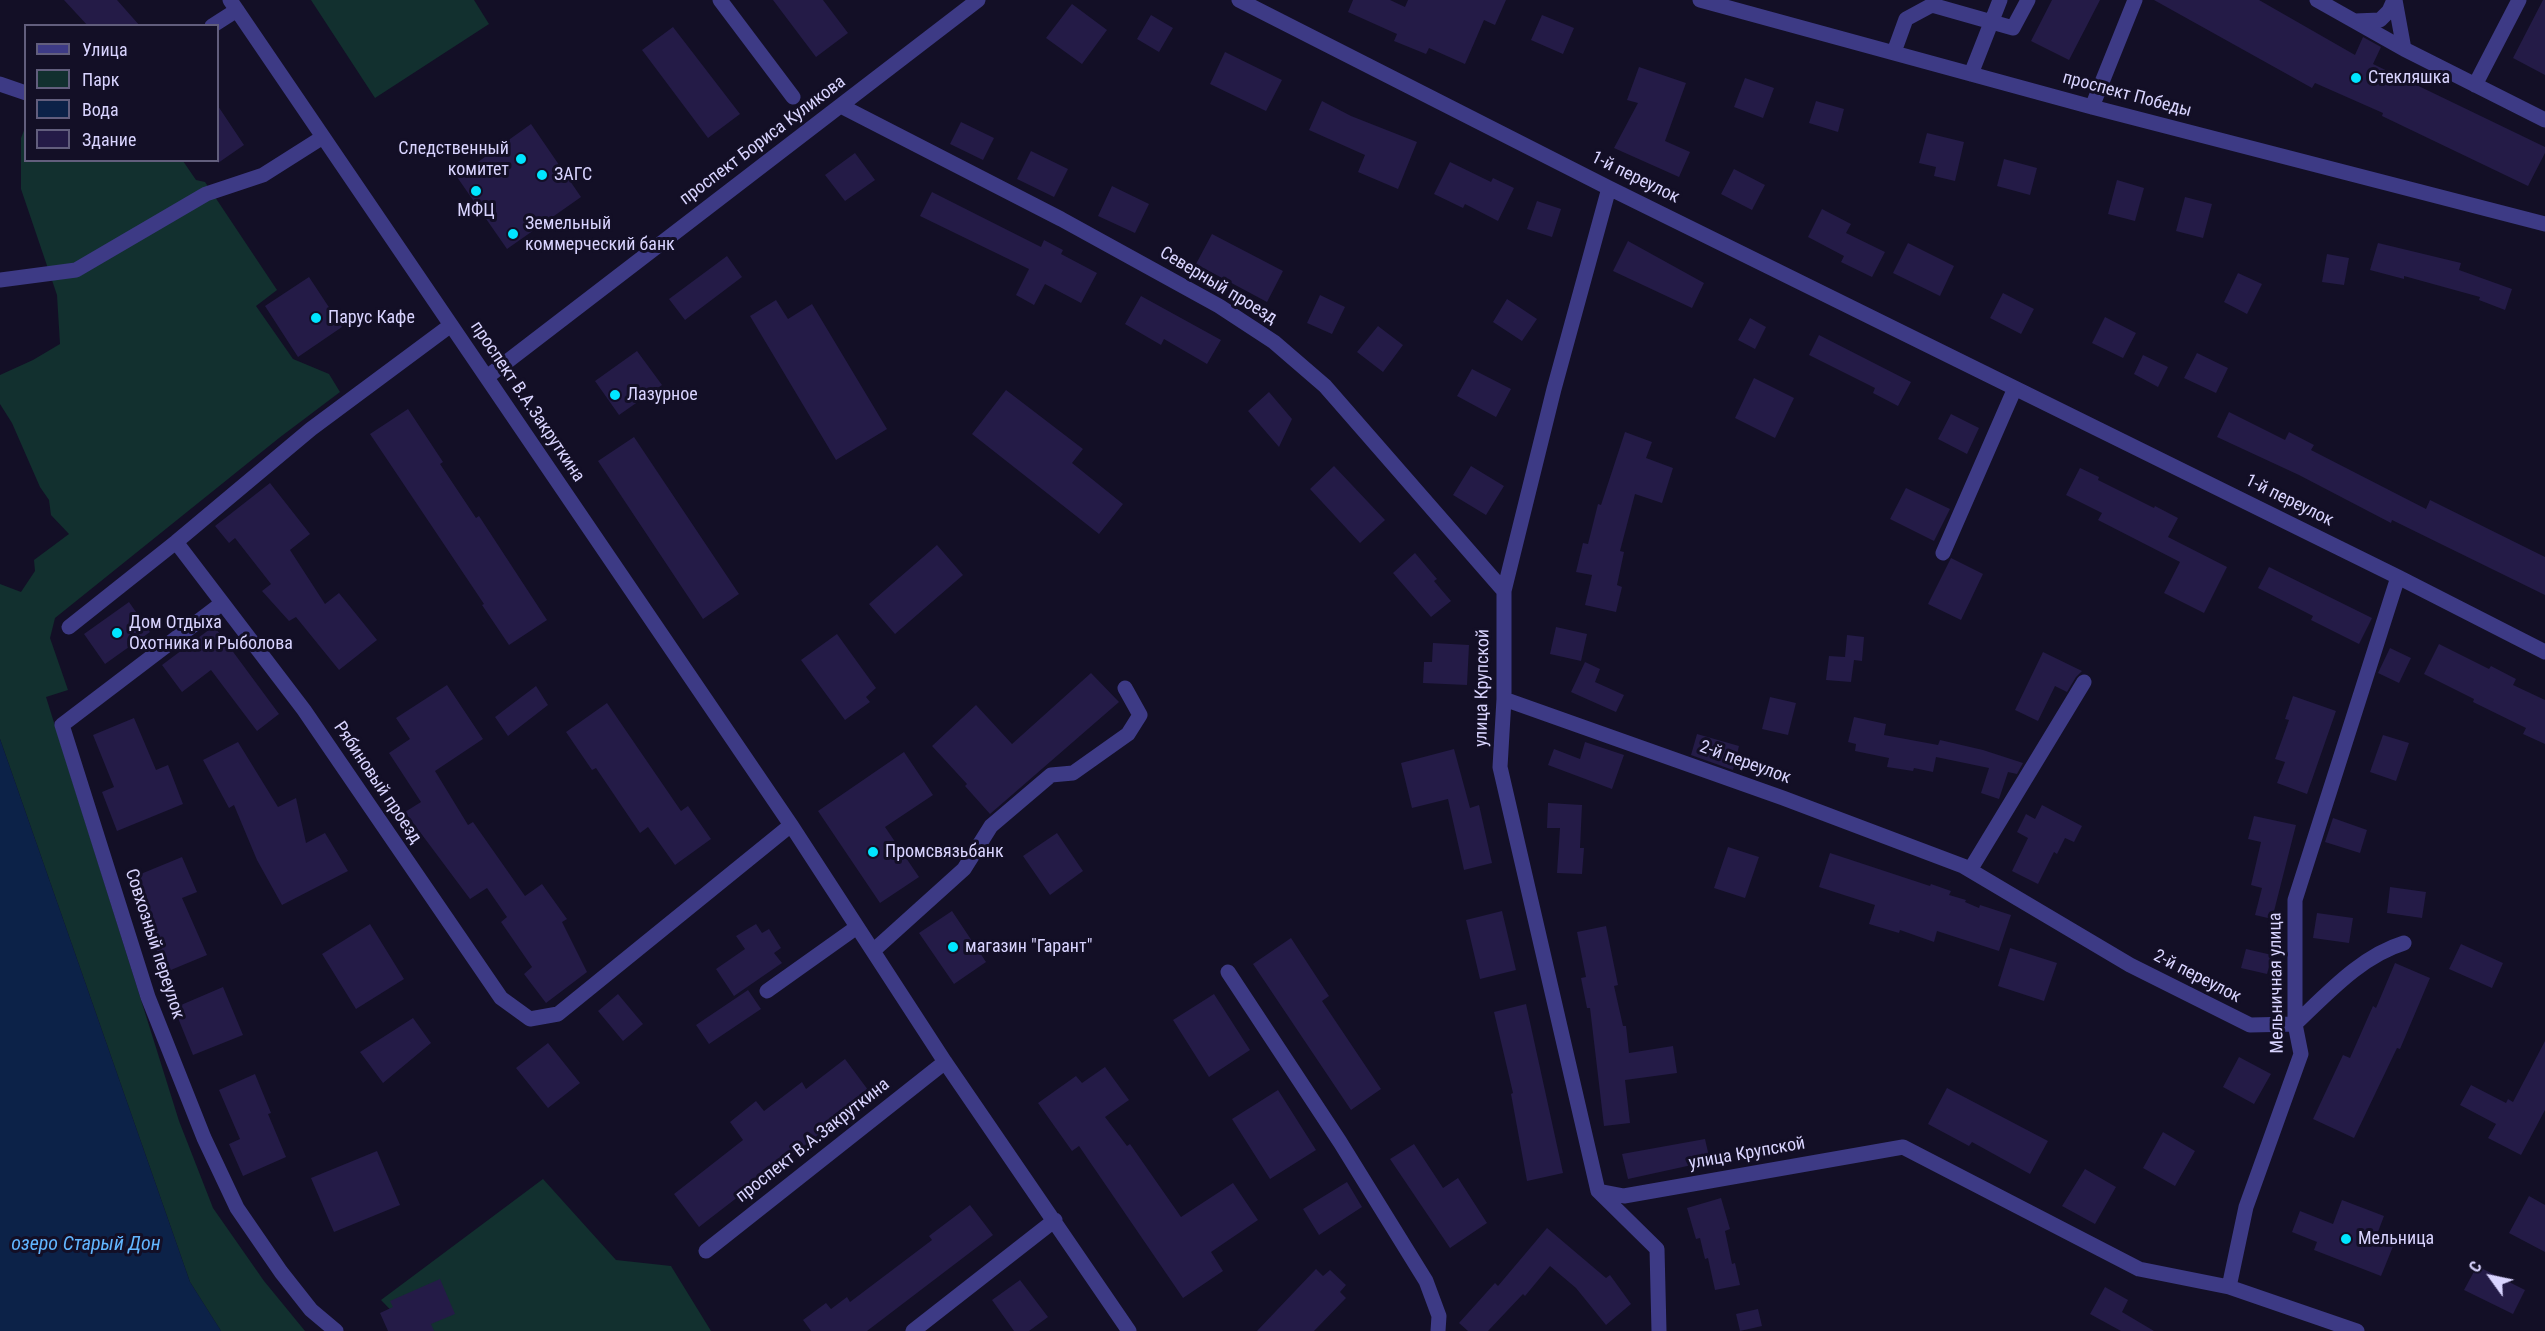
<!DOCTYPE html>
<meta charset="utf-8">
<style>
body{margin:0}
#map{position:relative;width:2545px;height:1331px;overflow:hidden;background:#130f26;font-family:"Roboto Condensed",sans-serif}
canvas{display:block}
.legend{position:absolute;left:24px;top:24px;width:195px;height:138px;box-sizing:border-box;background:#130f26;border:2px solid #625e7d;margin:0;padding:8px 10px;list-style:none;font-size:18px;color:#d9d4ff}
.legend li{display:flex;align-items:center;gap:12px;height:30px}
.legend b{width:30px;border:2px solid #625e7d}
.north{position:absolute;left:2461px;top:1247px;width:60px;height:60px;-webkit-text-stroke:4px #130f26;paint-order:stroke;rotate:303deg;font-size:16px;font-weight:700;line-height:24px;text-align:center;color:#d9d4ff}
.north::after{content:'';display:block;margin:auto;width:21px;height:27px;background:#d9d4ff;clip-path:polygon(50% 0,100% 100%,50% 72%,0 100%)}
</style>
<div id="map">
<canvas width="2545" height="1331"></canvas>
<ul class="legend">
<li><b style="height:8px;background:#3d3a85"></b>Улица</li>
<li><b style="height:16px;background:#12302f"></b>Парк</li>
<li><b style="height:16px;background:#0c2248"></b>Вода</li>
<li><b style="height:16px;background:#241b47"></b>Здание</li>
</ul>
<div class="north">С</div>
</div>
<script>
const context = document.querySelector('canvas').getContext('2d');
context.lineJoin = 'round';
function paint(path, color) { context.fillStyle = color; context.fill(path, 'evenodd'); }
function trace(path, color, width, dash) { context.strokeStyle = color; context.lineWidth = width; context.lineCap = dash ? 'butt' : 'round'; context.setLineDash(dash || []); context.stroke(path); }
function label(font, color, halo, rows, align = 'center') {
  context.font = font + ' "Roboto Condensed",sans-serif'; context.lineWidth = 6; context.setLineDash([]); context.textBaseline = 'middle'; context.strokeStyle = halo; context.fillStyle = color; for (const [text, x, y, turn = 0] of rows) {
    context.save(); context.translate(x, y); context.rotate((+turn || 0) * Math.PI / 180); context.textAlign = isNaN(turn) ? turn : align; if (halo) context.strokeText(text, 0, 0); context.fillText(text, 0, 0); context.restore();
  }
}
const green = new Path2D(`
 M311 0H474L489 24 375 98Z
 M25 128 26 160 183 161 196 180 205 182 277 290 256 306 293 359 329 374 340 392 279 438 55 618 50 638 68 690 46 697 179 1121 213 1208 264 1281 305 1331H221L190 1282 0 739V584L21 592 35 571 34 560 69 534 51 515 49 500 40 487 12 423 0 404V375L33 360 60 344 57 295 21 189V138Z
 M543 1179 616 1260 671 1266 711 1331H411L381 1300Z`);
const water = new Path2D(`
 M0 739 190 1282 221 1331H0Z`);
const building = new Path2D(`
 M64 0H117L140 26H88Z
 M773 0H823L848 33 816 57Z
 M1353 0H1390L1405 7 1408 0H1506L1495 25 1484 20 1465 64 1429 48 1426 54 1394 41 1397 34 1348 12Z
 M2052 0H2100L2069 60 2031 41Z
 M2154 0H2259L2355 55 2363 37 2381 47 2373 64 2545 147V153L2528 186 2382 116 2383 113 2315 83 2312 88Z
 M2543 0H2545V75L2513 58Z
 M1072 4 1107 30 1082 64 1046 38Z
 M1151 15 1173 28 1159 52 1137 39Z
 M1542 15 1574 28 1563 54 1531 40Z
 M673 27 740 114 708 138 642 50Z
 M1225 52 1282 80 1266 111 1210 84Z
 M1639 67 1686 83 1665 141 1690 152 1679 177 1614 148 1638 103 1627 100Z
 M1745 78 1774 88 1763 118 1734 107Z
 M1322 101 1351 116 1417 142 1398 189 1358 172 1365 155 1309 130Z
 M1816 101 1844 109 1838 132 1809 123Z
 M218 106 244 145 218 163Z
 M961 122 994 138 983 160 950 144Z
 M531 124 581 197 507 249 457 177Z
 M1927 133 1964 142 1955 181 1934 176 1936 167 1919 163Z
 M1031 151 1068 169 1054 197 1017 179Z
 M855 153 875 180 845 201 825 175Z
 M2004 159 2037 168 2030 195 1997 186Z
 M1450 162 1491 182 1493 178 1514 188 1498 221 1465 204 1463 208 1434 194Z
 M1734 169 1765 185 1752 210 1721 194Z
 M2117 180 2144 188 2135 221 2108 214Z
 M1112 186 1149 204 1135 233 1098 216Z
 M932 192 1041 247 1044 240 1063 250 1061 254 1097 273 1081 303 1045 284 1034 305 1016 295 1029 269 920 216Z
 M2185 197 2212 204 2203 238 2176 231Z
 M1537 201 1561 209 1552 237 1527 229Z
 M1822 209 1851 224 1846 233 1885 252 1872 277 1841 262 1844 256 1808 237Z
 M1212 234 1283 271 1267 302 1196 264Z
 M1628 241 1704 283 1692 308 1613 271Z
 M1908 243 1954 266 1940 296 1893 273Z
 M2378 243 2461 263 2459 270 2512 289 2505 310 2479 300 2480 297 2404 276V279L2370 270Z
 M2327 254 2349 258 2344 285 2322 282Z
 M727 256 742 277 685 320 669 299Z
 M2238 273 2262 284 2247 314 2224 302Z
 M309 277 342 327 298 357 265 306Z
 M2003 293 2034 309 2021 334 1990 318Z
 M1320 295 1345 307 1332 334 1307 323Z
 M1141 296 1221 340 1207 364 1164 339 1161 345 1125 324Z
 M1507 299 1537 319 1522 341 1493 322Z
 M776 300 788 319 812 304 887 429 836 460 750 316Z
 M2105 317 2136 333 2123 358 2092 343Z
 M1750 318 1766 327 1755 349 1738 340Z
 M1378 326 1403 345 1383 372 1357 352Z
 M1819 335 1911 382 1898 406 1873 393 1875 388 1809 355Z
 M637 351 662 385 619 415 595 381Z
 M2197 353 2228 368 2216 393 2184 378Z
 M2143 355 2168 367 2158 387 2134 374Z
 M1472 369 1511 389 1496 417 1457 396Z
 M1754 378 1794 398 1775 438 1735 418Z
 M1006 390 1083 449 1072 463 1123 504 1099 534 972 434Z
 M1269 392 1292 419 1279 447 1248 411Z
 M408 409 443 462 440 464 476 518 479 516 547 620 509 645 482 605 484 604 370 434Z
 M2229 412 2285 440 2289 432 2314 445 2311 450 2426 509 2430 500 2545 557V595L2392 520 2391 523 2299 475 2217 437Z
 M1951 414 1979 428 1967 454 1938 439Z
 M1625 432 1652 442 1646 458 1673 468 1662 503 1635 494 1620 551 1624 552 1617 585 1622 587 1616 612 1585 605 1592 575 1576 572 1583 543 1588 544 1598 504 1601 505Z
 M634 437 739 594 703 619 598 461Z
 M1334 466 1385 520 1360 543 1310 489Z
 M1471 466 1504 486 1486 515 1453 495Z
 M2080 468 2099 477 2098 480 2154 508 2155 506 2178 518 2168 537 2227 567 2204 613 2164 593 2180 562 2098 520 2102 513 2066 495Z
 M270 483 310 534 290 550 325 604 339 593 377 640 339 670 296 617 289 621 262 591 271 584 235 538 229 543 215 526Z
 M1906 488 1950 509 1934 541 1890 519Z
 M937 545 963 575 895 634 869 604Z
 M1415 553 1437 579 1434 581 1451 601 1431 617 1393 573Z
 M1951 558 1983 574 1961 620 1928 604Z
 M2269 567 2372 618 2359 644 2311 620 2313 616 2258 588Z
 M129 602 150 632 105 664 84 634Z
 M214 626 279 714 257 731 211 670 182 692 162 665Z
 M1556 627 1587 634 1581 661 1550 654Z
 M837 634 876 688 866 697 870 702 845 720 801 660Z
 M1847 635 1864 637 1862 661 1854 660 1851 682 1826 680 1829 656 1845 657Z
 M1433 643 1469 645 1467 685 1423 683 1424 662H1432Z
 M2439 644 2489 669 2491 666 2516 679 2513 685 2545 700V744L2523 734 2526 728 2473 702 2474 699 2424 674Z
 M2390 648 2411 658 2399 683 2378 673Z
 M2043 652 2082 671 2076 677 2067 692 2055 686 2038 721 2015 710Z
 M1585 662 1600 669 1595 682 1624 695 1616 712 1571 692Z
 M1091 673 1119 702 990 814 965 786 967 784 932 746 976 705 1012 744Z
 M447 685 483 739 435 771 468 825 473 822 525 896 542 884 567 919 562 922 587 972 546 1003 524 974 532 967 501 922 507 917 487 888 470 899 405 812 421 802 389 753 410 739 396 718Z
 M536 686 548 705 508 736 495 717Z
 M2293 696 2336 711 2307 794 2277 783 2285 762 2275 759 2289 720 2285 719Z
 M1770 697 1796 703 1788 735 1762 729Z
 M607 703 681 811 688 806 711 839 675 865 648 827 640 833 596 768 592 770 566 732Z
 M1854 717 1886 724 1884 735 1938 745 1940 740 1983 750 2023 763 2017 774 2008 772 1999 799 1981 793 1989 768 1936 757 1933 772 1914 768 1913 771 1887 767 1889 758 1855 751 1856 744 1848 742Z
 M134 718 156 770 168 765 183 804 117 831 102 792 114 787 93 735Z
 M1697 734 1739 746 1733 770 1691 755Z
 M2383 735 2409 743 2396 781 2370 772Z
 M238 742 278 807 296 798 306 843 325 833 348 871 282 905 257 860 234 805 229 808 203 760Z
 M1585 742 1624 755 1612 789 1548 765 1554 749 1580 759Z
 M1454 749 1470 808 1479 805 1492 863 1464 870 1448 799 1412 808 1401 763Z
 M904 752 933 795 885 827 919 877 880 903 818 811Z
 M1548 803 1582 805 1580 848H1584L1582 874 1557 873 1560 828H1547Z
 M2042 805 2082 826 2074 842 2065 838 2057 854 2054 852 2038 884 2012 871 2028 838 2017 832 2026 814 2035 819Z
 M2254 816 2296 825 2272 919 2255 915 2262 888 2251 885 2261 842 2248 839Z
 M2333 818 2367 830 2360 853 2325 842Z
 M1057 833 1083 871 1050 895 1023 856Z
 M1728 847 1759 857 1745 898 1714 888Z
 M1830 853 1930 886 1931 884 1951 891 1949 895 1966 900 1965 902 1979 908 1980 905 2011 915 1999 951 1937 931 1934 942 1900 930 1899 933 1869 924 1875 905 1819 887Z
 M182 857 197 892 182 898 207 955 166 972 150 935 154 933 131 878Z
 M2390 887 2426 892 2422 918 2387 913Z
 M952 911 986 962 954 984 919 933Z
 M1502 911 1516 970 1480 979 1466 920Z
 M2317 913 2353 918 2349 943 2313 938Z
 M370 924 404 979 356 1009 322 954Z
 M756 924 762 933 769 929 781 948 774 953 782 963 734 996 716 969 745 949 736 936Z
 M1606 926 1618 985 1614 986 1623 1026H1626L1629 1053 1673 1046 1677 1073 1625 1080 1630 1123 1604 1126 1590 1008H1587L1581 978 1586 977 1577 932Z
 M1291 938 1329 996 1322 1001 1381 1089 1351 1110 1253 964Z
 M2461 944 2503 963 2492 988 2449 969Z
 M2010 948 2057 963 2044 1001 1998 986Z
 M2246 949 2272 955 2267 974 2241 968Z
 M2395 963 2430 978 2400 1049 2397 1048 2354 1138 2313 1119 2343 1055 2350 1058 2373 1006 2376 1008Z
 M223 987 243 1035 193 1055 174 1008Z
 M748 990 761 1009 709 1044 696 1025Z
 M618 994 643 1024 623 1041 598 1011Z
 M1214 994 1250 1050 1209 1077 1173 1020Z
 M1526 1004 1563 1173 1527 1181 1511 1094 1513 1093 1494 1012Z
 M413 1018 431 1043 383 1083 360 1052Z
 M2545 1041V1110L2521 1155 2488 1138 2496 1124 2460 1105 2471 1085 2506 1103 2508 1099 2513 1102Z
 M548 1043 580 1083 548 1108 516 1068Z
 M2239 1057 2271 1074 2254 1104 2223 1087Z
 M845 1059 871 1094 699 1227 674 1194 743 1140 730 1122 756 1101 764 1111 802 1082 806 1089Z
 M1105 1067 1129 1100 1105 1117 1127 1146 1130 1144 1181 1217 1233 1183 1258 1220 1211 1252 1223 1271 1183 1298 1079 1146 1072 1151 1038 1103 1076 1076 1082 1083Z
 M255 1074 271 1113 268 1114 286 1157 243 1176 229 1144 240 1139 219 1090Z
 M1947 1088 2048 1141 2030 1174 1972 1142 1969 1146 1928 1124Z
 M1278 1090 1316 1150 1270 1179 1232 1119Z
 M2163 1132 2195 1151 2175 1186 2143 1168Z
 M1705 1139 1710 1161 1628 1179 1622 1154Z
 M1414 1144 1443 1188 1458 1178 1487 1223 1450 1248 1390 1159Z
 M377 1151 400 1205 334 1232 311 1178Z
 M2085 1169 2116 1187 2095 1224 2062 1206Z
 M1347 1182 1362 1207 1319 1235 1303 1209Z
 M2529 1196 2545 1205V1252L2509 1233Z
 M1721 1198 1730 1229 1725 1231 1732 1264 1735 1263 1740 1285 1715 1290 1708 1258 1705 1259 1700 1238 1696 1239 1687 1208Z
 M2342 1200 2384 1216 2376 1237 2394 1244 2381 1276 2314 1250 2317 1242 2292 1232 2300 1211 2333 1224Z
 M970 1205 993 1235 867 1331H811L803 1320 826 1303 831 1309 847 1297 850 1302 932 1240 929 1236Z
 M1547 1228 1606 1278 1610 1275 1631 1304 1606 1325 1576 1288 1550 1266 1525 1296 1523 1294 1488 1331H1468L1459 1323 1495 1283 1498 1286Z
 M2477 1266 2525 1290 2513 1314 2464 1290Z
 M1316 1269 1323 1276 1330 1270 1346 1285 1340 1292 1346 1298 1314 1331H1257Z
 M440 1279 455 1314 431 1324 434 1331H388L380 1313 393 1307 390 1301Z
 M1020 1280 1048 1317 1029 1331H1014L992 1300Z
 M2105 1287 2128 1300 2122 1312 2154 1331H2121L2090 1314Z
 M1758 1309 1762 1326 1740 1331 1736 1314Z`);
const minor = new Path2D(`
 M230 0 791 825 945 1062 1129 1331
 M720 0 793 97
 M1239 0 1609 188 2398 577 2545 652
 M1700 0 2092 107 2545 224
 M2317 0 2404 49
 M2395 0 2404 49 2545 120
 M2355 21 2380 20 2389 11 2394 0
 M212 26 237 10
 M1894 52 1906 19 1932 5 2013 28 2028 0
 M1971 74 2000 0
 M0 84 26 93
 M2475 85 2519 0
 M841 106 1061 219 1219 306 1274 342 1325 386 1504 591
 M2092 107 2135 0
 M1609 188 1554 389 1504 591V699L1500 767 1598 1191 1657 1249 1659 1331
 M0 280 76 270 206 194 263 175 323 137
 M487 377 978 0
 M176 542 304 710 501 998 530 1019 558 1014 791 825
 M1943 553 2015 388
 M221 604 62 725 148 997 204 1138 237 1208 281 1272 311 1310 336 1331
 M69 627 176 542 311 429 451 325
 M1504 699 1783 798 1963 866 2130 965 2250 1025 2295 1024C2327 994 2361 956 2404 943
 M1970 870 2084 682
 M873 951 964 869 991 826 1051 775 1073 773 1128 734 1140 715 1125 688
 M1228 972 1340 1142 1426 1281 1439 1316 1438 1331
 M767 991 857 927
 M1598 1191 1624 1196 1903 1147 2139 1269 2229 1287 2357 1331
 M706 1251 945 1062
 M2229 1287 2246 1207 2301 1054 2295 1024V900L2398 577
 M913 1331 1055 1220`);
const markers = [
 [2356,78,6,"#00e5ff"],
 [521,159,6,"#00e5ff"],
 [542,175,6,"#00e5ff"],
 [476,191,6,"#00e5ff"],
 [513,234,6,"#00e5ff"],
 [316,318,6,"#00e5ff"],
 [615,395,6,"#00e5ff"],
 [117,633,6,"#00e5ff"],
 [873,852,6,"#00e5ff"],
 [953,947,6,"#00e5ff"],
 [2346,1239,6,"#00e5ff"]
];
const poiNames = [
 ["Стекляшка",2368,78],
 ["Следственный",509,149,"right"],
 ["комитет",509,170,"right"],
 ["ЗАГС",554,175],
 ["МФЦ",476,211,"center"],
 ["Земельный",525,224],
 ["коммерческий банк",525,245],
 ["Парус Кафе",328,318],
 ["Лазурное",627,395],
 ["Дом Отдыха",129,623],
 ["Охотника и Рыболова",129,644],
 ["Промсвязьбанк",885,852],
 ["магазин \"Гарант\"",965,947],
 ["Мельница",2358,1239]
];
const streetNames = [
 ["проспект Победы",2127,95,15],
 ["проспект Бориса Куликова",763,141,-37],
 ["1-й переулок",1635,178,26],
 ["Северный проезд",1218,286,31],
 ["проспект В.А.Закруткина",527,402,56],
 ["1-й переулок",2289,501,26],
 ["улица Крупской",1483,688,-89],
 ["2-й переулок",1745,763,20],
 ["Рябиновый проезд",377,783,56],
 ["Совхозный переулок",154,944,72],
 ["2-й переулок",2197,977,27],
 ["Мельничная улица",2277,983,-91],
 ["проспект В.А.Закруткина",813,1141,-38],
 ["улица Крупской",1747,1154,-10]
];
const waterNames = [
 ["озеро Старый Дон",86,1245]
];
paint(green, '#12302f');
paint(water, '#0c2248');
paint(building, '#241b47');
trace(minor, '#3d3a85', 15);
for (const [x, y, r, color] of markers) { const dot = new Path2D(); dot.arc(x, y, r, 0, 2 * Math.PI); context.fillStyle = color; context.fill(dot); trace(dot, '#130f26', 2); }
label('18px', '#d9d4ff', '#130f26', poiNames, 'left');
label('18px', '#d9d4ff', '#130f26', streetNames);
label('italic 20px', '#62b6ff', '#130f26', waterNames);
</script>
